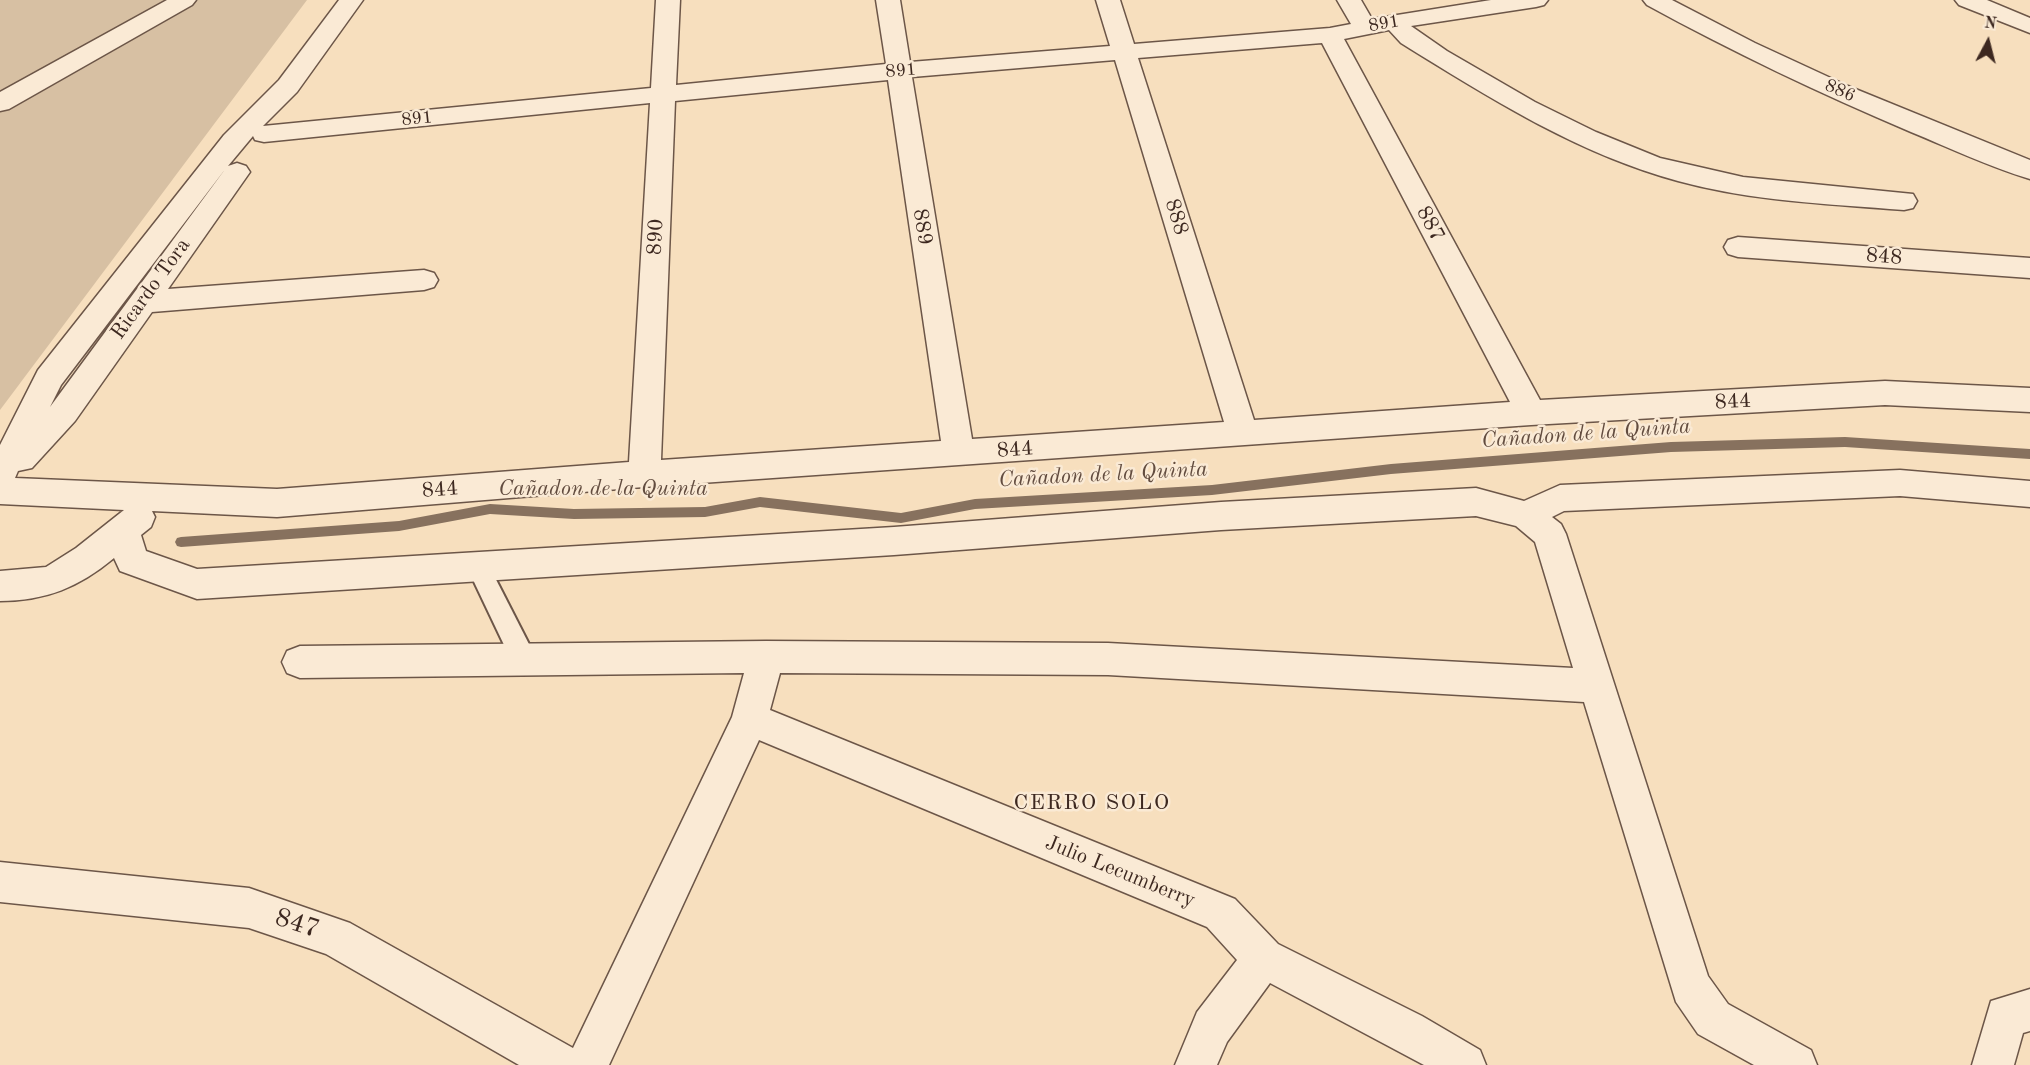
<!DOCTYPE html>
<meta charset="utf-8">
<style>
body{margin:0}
#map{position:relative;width:2030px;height:1065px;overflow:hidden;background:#f7dfbe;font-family:"Old Standard TT",serif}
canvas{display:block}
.north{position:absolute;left:1958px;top:12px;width:60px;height:60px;-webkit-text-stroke:4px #faead5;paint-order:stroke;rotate:7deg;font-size:16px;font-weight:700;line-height:24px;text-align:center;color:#3d2820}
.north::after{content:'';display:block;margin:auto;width:21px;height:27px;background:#3d2820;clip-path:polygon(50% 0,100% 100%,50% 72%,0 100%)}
</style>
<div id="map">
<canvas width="2030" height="1065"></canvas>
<div class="north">N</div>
</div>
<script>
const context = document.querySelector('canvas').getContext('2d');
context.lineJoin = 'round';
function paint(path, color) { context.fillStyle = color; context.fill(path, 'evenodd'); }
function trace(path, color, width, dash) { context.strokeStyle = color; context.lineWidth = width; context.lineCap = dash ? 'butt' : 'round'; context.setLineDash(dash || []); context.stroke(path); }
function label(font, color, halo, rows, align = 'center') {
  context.font = font + ' "Old Standard TT",serif'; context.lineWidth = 5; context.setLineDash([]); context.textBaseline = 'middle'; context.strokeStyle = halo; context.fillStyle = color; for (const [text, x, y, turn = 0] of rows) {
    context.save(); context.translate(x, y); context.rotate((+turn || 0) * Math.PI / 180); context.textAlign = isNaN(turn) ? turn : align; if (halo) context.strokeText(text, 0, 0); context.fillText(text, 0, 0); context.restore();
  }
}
const green = new Path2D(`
 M0 0H307L0 410Z`);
const stream = new Path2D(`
 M1845 437 2030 449V459L1845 447 1671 452 1391 474 1212 495 975 509 901 523 760 507 705 517 574 519 490 514 399 531 181 547 177 546 175 542 177 538 181 537 399 521 490 504 574 509 705 507 760 497 901 513 975 499 1212 485 1391 464 1671 442Z`);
const lane = new Path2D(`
 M478 557 486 560 533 652 536 660 533 668 524 671 515 668 467 567 470 560Z`);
const street = new Path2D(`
 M167 0H196L192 5 9 109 0 111V92Z
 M339 0H363L297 92 263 126 651 88 656 0H680L676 85 886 64 876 0H900L910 62 1110 46 1096 0H1120L1134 44 1330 28 1351 24 1337 0H1361L1372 19 1491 0H1548L1544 5 1536 7 1411 26 1447 51 1535 102 1596 132 1660 158 1743 177 1913 194 1917 201 1913 208 1904 210C1828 204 1751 201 1678 181 1578 154 1488 97 1401 43L1389 30 1344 39 1540 400 1885 381 2030 388V412L1885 405 1531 425 644 487 277 517 152 511 155 517 151 527 141 535 146 551 197 569 894 527 1221 502 1476 488 1524 501 1560 485 1900 470 2030 481V507L1900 496 1564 511 1552 517 1561 524 1566 534 1708 976 1728 1004 1811 1050 1817 1065H1754L1698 1034 1676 1002 1584 702 1108 675 780 673 770 710 1235 899 1278 944 1422 1016 1480 1050 1486 1065H1424L1270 983 1227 1042 1217 1065H1175L1197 1012 1237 960 1207 927 759 740 609 1065H519L326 954 249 928 0 902V862L249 888 350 923 573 1048 732 717 744 673 300 678 287 673 282 662 287 651 300 646 766 641 1108 643 1573 668 1535 542 1516 526 1476 516 1221 530 894 555 197 599 120 571 114 558C79 587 46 601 0 601V571L46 567 76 548 124 510 0 504V445L38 370 224 135 279 80ZM1322 43 1510 402 1254 420 1138 58ZM1115 60 1224 422 972 439 912 77ZM888 80 941 441 661 460 675 101ZM650 103 629 462 277 489 15 478 18 471 32 468 75 421 152 312 424 290 434 287 438 280 434 273 424 270 168 289 250 172 246 166 237 163 228 166 253 136 255 140 264 142ZM226 168 50 407 61 385Z
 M1643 0H1672L1755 43 1848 86 2030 160V179C1989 167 1950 148 1911 132 1821 94 1733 52 1647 5Z
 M1955 0H1987L2030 18V33L1959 5Z
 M1738 237 2030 258V278L1738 257 1728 254 1724 247 1728 240Z
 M2030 989V1031L2023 1033 2014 1065H1972L1991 1001Z`);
const farStreetnames = [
 ["891",1384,24,-10],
 ["891",901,71,-5],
 ["886",1840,91,24],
 ["891",417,119,-6]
];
const streetNames = [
 ["888",1176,217,73],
 ["887",1430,224,62],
 ["889",922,227,81],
 ["890",656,237,-87],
 ["848",1884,257,4],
 ["Ricardo Tora",151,289,-54],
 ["844",1733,402,-3],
 ["844",1015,450,-4],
 ["844",440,490,-4],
 ["Julio Lecumberry",1120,872,22]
];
const waterNames = [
 ["Cañadon de la Quinta",1586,434,-4],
 ["Cañadon de la Quinta",1103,475,-3],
 ["Cañadon de la Quinta",603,489]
];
const neighbourhoodNames = [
 ["CERRO SOLO",1092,803]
];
const nearStreetnames = [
 ["847",297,924,18]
];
paint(green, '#d7c0a3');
paint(stream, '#87715e');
trace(lane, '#6c5648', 4);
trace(street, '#6c5648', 3);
paint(lane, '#faead5');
paint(street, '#faead5');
label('18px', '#3d2820', '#faead5', farStreetnames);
label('21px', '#3d2820', '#faead5', streetNames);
label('italic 22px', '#624c3f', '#faead5', waterNames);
context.letterSpacing = '1.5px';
label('22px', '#3d2820', '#faead5', neighbourhoodNames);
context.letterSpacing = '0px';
label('26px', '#3d2820', '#faead5', nearStreetnames);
</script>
